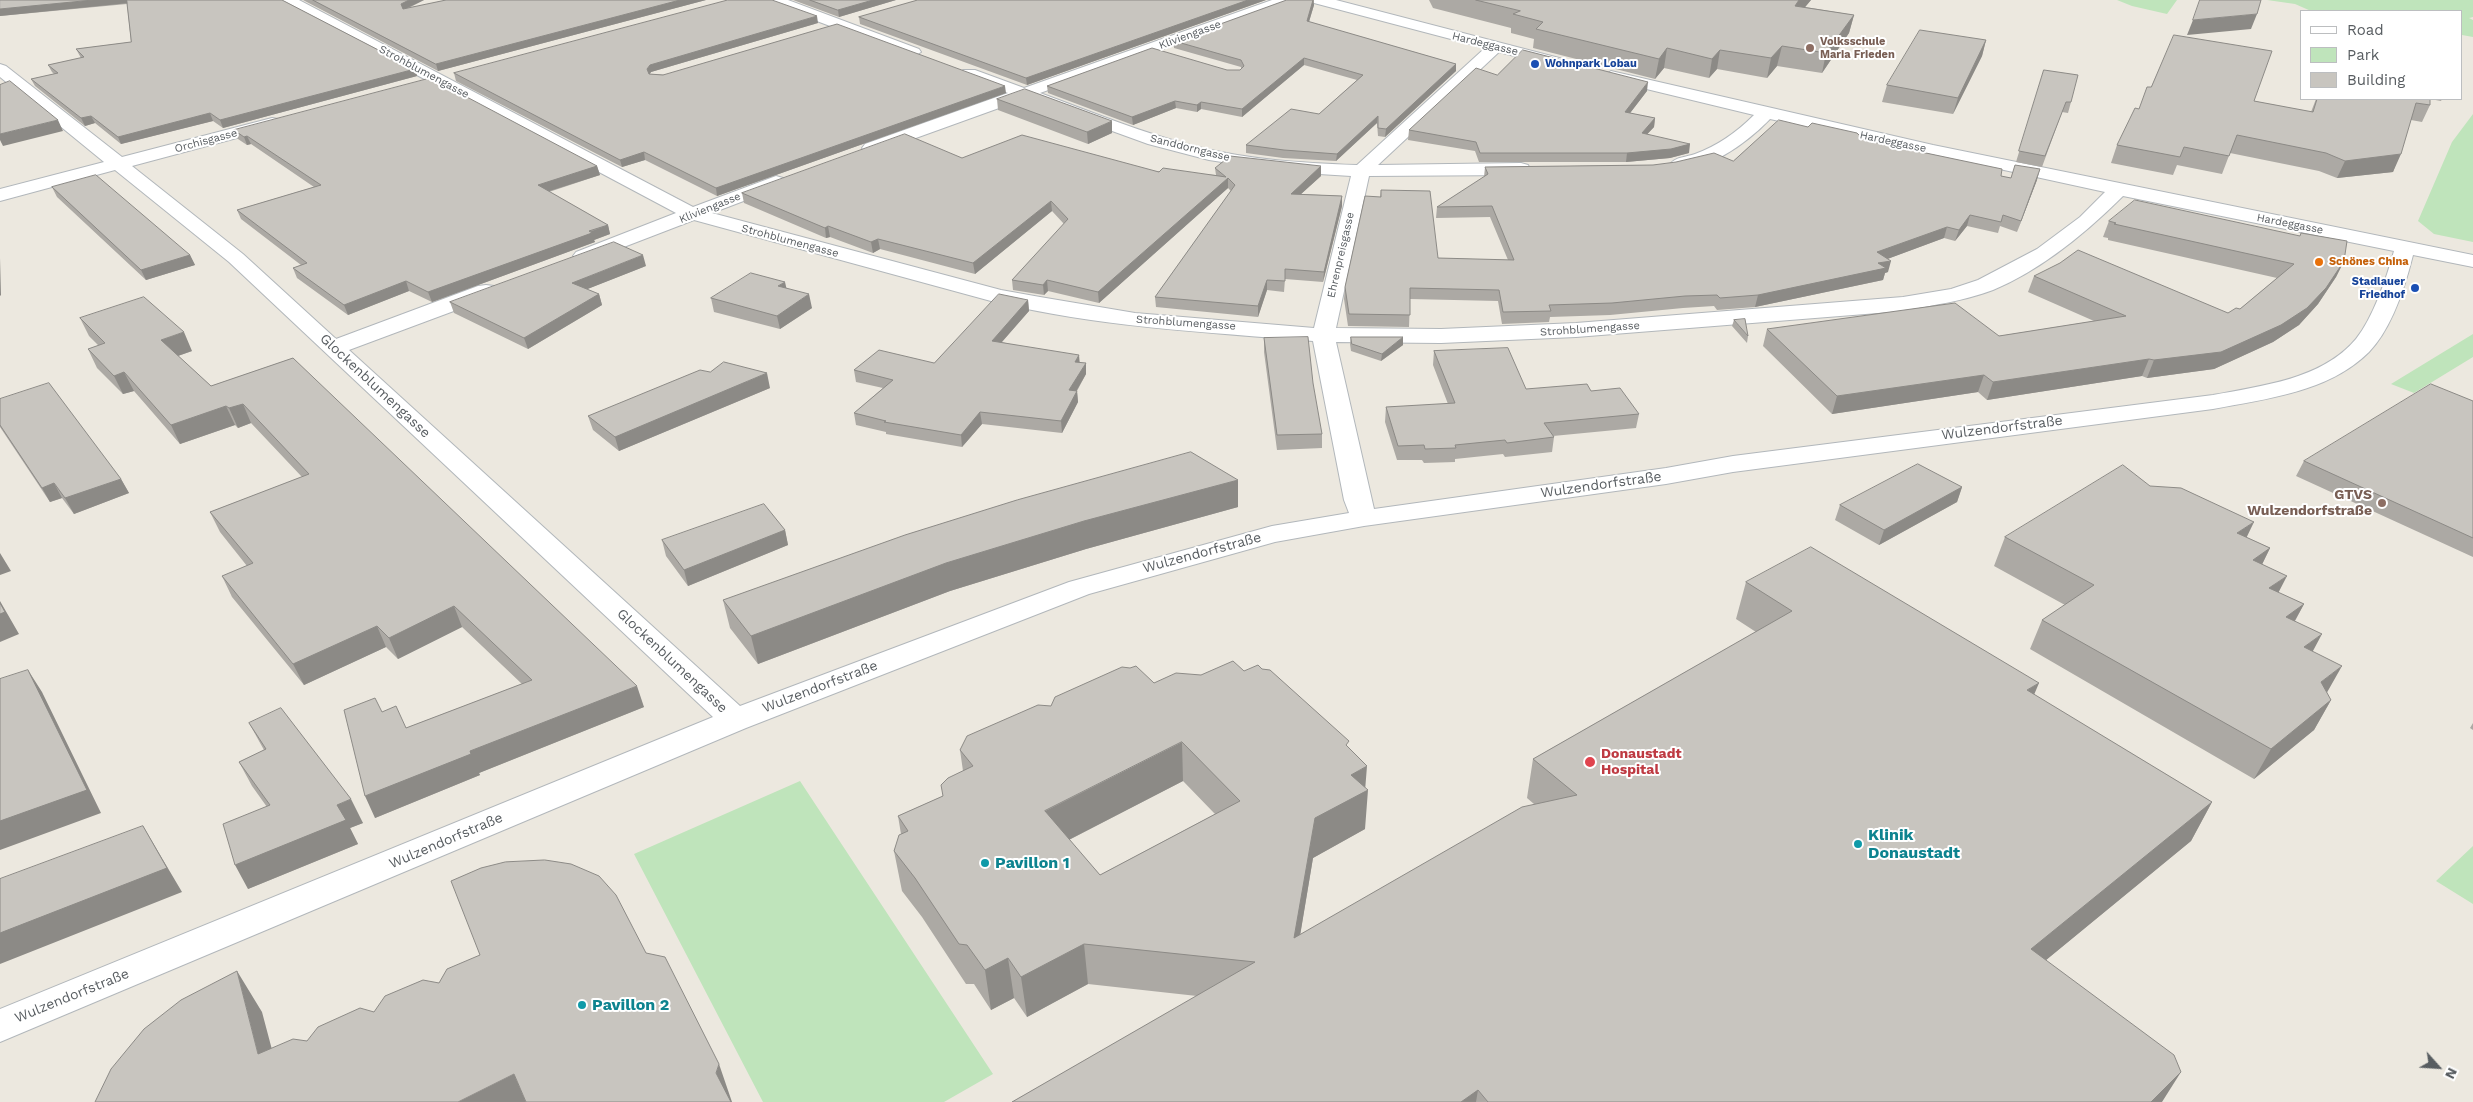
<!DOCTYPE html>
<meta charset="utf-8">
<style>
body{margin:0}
#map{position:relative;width:2473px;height:1102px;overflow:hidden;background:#ece8df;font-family:"Work Sans",sans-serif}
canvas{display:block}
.legend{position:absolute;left:2300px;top:10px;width:162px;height:90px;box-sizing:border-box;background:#fff;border:1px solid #bcbec0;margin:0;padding:6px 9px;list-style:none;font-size:15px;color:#585d61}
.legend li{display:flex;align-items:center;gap:10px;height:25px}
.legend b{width:25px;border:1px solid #bcbec0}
.north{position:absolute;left:2413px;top:1042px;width:50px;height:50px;-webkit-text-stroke:4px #fff;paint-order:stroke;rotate:116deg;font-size:14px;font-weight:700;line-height:20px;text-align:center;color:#585d61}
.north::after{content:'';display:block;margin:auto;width:18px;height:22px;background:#585d61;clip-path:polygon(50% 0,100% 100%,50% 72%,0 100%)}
</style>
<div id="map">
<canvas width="2473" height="1102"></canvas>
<ul class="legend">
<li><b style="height:6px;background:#fff"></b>Road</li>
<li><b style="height:14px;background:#bfe4bb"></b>Park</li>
<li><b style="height:14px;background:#c8c5bf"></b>Building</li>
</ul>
<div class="north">N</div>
</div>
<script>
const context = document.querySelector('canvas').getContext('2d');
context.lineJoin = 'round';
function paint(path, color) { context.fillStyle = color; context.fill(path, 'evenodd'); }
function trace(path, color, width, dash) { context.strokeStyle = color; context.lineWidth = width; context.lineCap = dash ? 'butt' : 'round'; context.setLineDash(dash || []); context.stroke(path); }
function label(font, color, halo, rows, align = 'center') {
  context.font = font + ' "Work Sans",sans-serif'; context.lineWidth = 4; context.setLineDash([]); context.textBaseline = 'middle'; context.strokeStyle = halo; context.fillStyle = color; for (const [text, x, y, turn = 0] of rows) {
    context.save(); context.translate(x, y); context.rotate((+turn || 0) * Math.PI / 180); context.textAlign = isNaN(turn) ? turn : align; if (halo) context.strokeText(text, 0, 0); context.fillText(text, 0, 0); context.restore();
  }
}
const green = new Path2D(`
 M2117 0H2177L2167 14 2132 6Z
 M2267 0H2473V17L2469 18 2473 20V37L2462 35V11H2311L2295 4Z
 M2473 114V242L2434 234 2418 221 2452 142Z
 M2473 334V357L2414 393 2391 384Z
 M800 781 993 1074 944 1102H763L634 854Z
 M2473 846V904L2436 881Z`);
const street = new Path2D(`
 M276 0H299L693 207 776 176 783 178 785 182 783 186 712 213 1001 290 1040 297 1135 313 1314 328 1351 176 1287 172 1209 160 1148 144 1024 99 877 152H865L862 148 865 144 1008 93 963 76 961 73 963 70H975L1024 88 1272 0H1293L1291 3 1040 93C1092 112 1144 134 1198 147 1250 160 1304 163 1357 165L1485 48 1314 3 1312 0H1336L1563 59 1565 62 1557 67 1499 52 1378 165 1521 163 1528 165 1530 169 1528 173 1521 175 1369 176 1336 328 1441 329 1576 323 1903 297 1951 289 1978 280 2037 249 2080 217 2105 192 1770 119C1750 140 1704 176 1672 168L1670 164C1675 157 1687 157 1695 154 1717 146 1737 132 1754 115L1605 79 1603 76 1611 71 1933 145 2473 255V267L2413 255C2405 287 2392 328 2369 352 2329 392 2266 399 2213 409L1733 472 1666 484 1364 526 1275 542 1089 594 746 728 0 1042V1009L713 717 229 262 115 170 0 201V189L104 162 0 77V64L6 66 122 157 272 118 278 119 281 123 278 127 132 166 243 254 336 339 478 286 486 285 494 286 497 291 494 296 349 350 740 706 1069 582 1272 526 1349 513 1344 500 1313 341C1205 332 1097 327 991 301L694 220 590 260 583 262 576 260 573 256 576 252 676 213ZM2123 196 2394 251C2387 277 2373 318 2356 339 2323 379 2261 386 2213 395L1733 456 1666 468 1374 509 1336 342 1441 343 1576 337 1903 311C1933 305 1964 301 1993 290 2041 270 2087 232 2123 196Z
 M767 0H788L919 49 921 52 913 57 907 55 769 3Z`);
const wall = new Path2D(`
 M0 0H282L415 69 417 76 223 128 213 121 121 144 95 123 85 126 35 86 31 79 54 74 52 72 48 65 81 58 76 49 131 42 127 4 0 16Z
 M303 0H424L407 9 446 0H706L438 71Z
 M793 0H896L839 17Z
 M918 0H1266L1027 85 860 24 859 17Z
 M1287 0H1314V5L1309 22 1456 64V71L1385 137 1378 136 1377 123 1336 161 1283 158 1246 153V145L1319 114 1357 80 1304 65 1242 117 1201 109 1197 112 1176 108 1133 125 1048 93 1047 86 1227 70H1240L1241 69V67L1174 48V41Z
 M1429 0H1811L1805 7 1854 15 1849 33 1822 73 1777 66 1767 78 1717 69 1709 78 1664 68 1655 79 1533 48 1534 39 1511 33V28L1433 8Z
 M818 23 651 72 650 74 1006 93 717 196 645 160 622 167 456 81 454 73Z
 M1986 40 1982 56 1953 114 1882 102 1887 85Z
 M2044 70 2071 102 2068 113 2062 112 2042 167 2016 162Z
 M1647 91 1630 113 1655 118 1654 127 1647 134 1689 153 1670 158 1626 162H1479L1475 151 1408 140 1409 130Z
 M997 99 1112 133 1088 144 998 110Z
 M2316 99H2442L2441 101 2430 99V105L2422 122 2411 120 2393 172 2337 178 2319 171 2230 153 2222 174 2177 165 2173 175 2111 163 2117 145 2139 109 2254 101 2311 112Z
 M234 130 597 166 600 175 549 192 608 225 610 234 594 240 595 242 432 302 409 291 348 315 297 278 293 268 301 265 241 219 237 210 314 187 251 144 247 145 238 139Z
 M1864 140 2001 176 2011 178 2037 180 2017 232 2000 226 1998 233 1967 226 1955 241 1944 238 1887 259 1888 272 1885 273 1883 280 1755 307 1717 310 1714 306 1683 308 1610 315 1550 317 1549 322 1502 324 1498 301 1410 299 1409 327 1348 326 1344 299 1345 287 1380 197 1381 190 1438 258 1508 260 1490 217 1436 218 1437 207 1484 177 1485 167 1653 165 1733 161Z
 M962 158 1216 175 1215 168 1321 166V176L1301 194 1342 196V206L1323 282 1285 279 1284 292 1267 290 1258 317 1156 307 1155 297 1231 191 1228 188 1099 303 1048 291 1044 295 1013 290 1012 280 1064 224 1052 211 975 274 880 249 873 253 830 237 826 238 744 203 742 193Z
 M52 187 190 255 195 265 146 280 57 197Z
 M2109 221 2344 261 2336 277 2318 304 2299 325 2273 342 2214 369 2147 378 2142 376 1987 400 1978 392 1832 414 1763 346 1767 329 1999 336 2094 321 2028 292 2034 276 2228 313 2240 309 2277 278 2108 240V238L2103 237Z
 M646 266 587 289 599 294 602 305 528 349 454 313 450 302Z
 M786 288 812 308 780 329 714 312 711 298Z
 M1028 300 1029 311 1002 342 1080 362 1086 374 1077 391 1078 402 1062 433 982 424 962 447 886 434V432L856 425 854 413 883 388 856 382 854 370 934 363Z
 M80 318 192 351 178 356 211 386 293 358 644 707 479 773 480 775 375 818 382 712 406 728 522 684 462 627 398 659 386 647 304 685 232 597 222 576 247 566 220 532 210 512 302 477 251 423 238 428 235 425 180 444 134 391 123 394 97 368 88 349 99 346 89 336Z
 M1734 320 1748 336 1747 343 1732 326Z
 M1351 337 1403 345 1381 361 1351 351 1350 344Z
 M1264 338 1322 434V448L1277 450 1264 352Z
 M1434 351 1526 389 1591 391 1639 414 1636 428 1553 436 1554 437 1552 452 1505 457 1503 454 1455 459V462L1424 463 1422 460H1397L1385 422 1386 407 1448 404 1433 365Z
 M710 372 770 388 619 451 593 430 588 416Z
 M0 399 121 479 129 493 74 514 62 498 50 502 0 427Z
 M2473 401V557L2296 476 2304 461Z
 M1238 480V507L1086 549 950 591 758 664 730 628 723 600Z
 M2150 486 2246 537 2270 548 2262 564 2279 593 2304 604 2295 621 2313 652 2326 693 2331 700 2314 730 2254 779 2030 649 2042 620 2065 605 1994 566 2005 537Z
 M1962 487 1957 502 1879 545 1835 520 1840 505Z
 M785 530 788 545 688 586 666 556 662 540Z
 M1746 582 2034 695 2212 802 2191 841 2046 960 2162 1102H1012L1197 996 1088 984 1027 1017 1014 998 991 1010 974 984H966L922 917 902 891 894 851 901 834 898 816 943 796 963 771 960 750 1051 706 1154 683 1201 675 1244 671 1348 748 1365 788V829L1313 858 1300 935 1534 804 1527 798 1533 759 1756 632 1736 619ZM1183 781 1215 814 1100 875 1069 840Z
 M249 723 363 823 350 828 358 844 248 889 267 807 252 786 239 762 264 750Z
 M2473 723V730L2470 728Z`);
const shadedWall = new Path2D(`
 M93 0H128L129 3 0 16V9Z
 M409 0H424L403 10 401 4Z
 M680 0H706L438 71 436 64Z
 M873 0H896L839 17 838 10Z
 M1248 0H1266L1027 85 1026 78Z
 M1313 0 1314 5 1307 28V21Z
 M1799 0H1811L1791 24 1795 6Z
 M2257 14 2251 29 2187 35 2193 20Z
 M1854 15 1849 33 1822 73 1826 53Z
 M817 16 818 23 651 72 648 76 647 69 650 65Z
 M1986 40 1982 56 1953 114 1958 98Z
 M1782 46 1777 66 1767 78 1771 58Z
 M1667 48 1664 68 1655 79 1659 59Z
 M1720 50 1717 69 1709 78 1712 59Z
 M1304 58V65L1242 117V109Z
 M1456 64V71L1385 137 1386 129Z
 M415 69 417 76 223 128 220 120Z
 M1648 82 1647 91 1624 121 1625 112Z
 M1005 86 1006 93 717 196 716 188Z
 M1175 101 1176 108 1133 125 1132 117Z
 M1201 102V109L1197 112V105Z
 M210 113 213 121 121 144 118 137Z
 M91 116 95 123 85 126 81 118Z
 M1378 116 1377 123 1336 161 1337 154Z
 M1655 118 1654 127 1640 142 1642 133Z
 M58 120 63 131 3 146 0 140V134Z
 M1112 121V133L1088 144 1087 132Z
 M247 136 251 144 247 145 244 137Z
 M1690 144 1689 153 1670 158 1626 162 1627 153Z
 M644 152 645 160 622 167 620 160Z
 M2401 154 2393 172 2337 178 2345 161Z
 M597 166 600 175 540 194 538 185Z
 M1321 166V176L1290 204 1291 194Z
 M2040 169 2037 180 2017 232 2021 221Z
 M1228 178V188L1099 303 1098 292Z
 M1342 196V206L1323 282 1324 272Z
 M1051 201 1052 211 975 274 973 263Z
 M1970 215 1967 226 1955 241 1959 230Z
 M608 225 610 234 594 240 595 242 432 302 428 292Z
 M828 226 830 237 826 238 825 228Z
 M1947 227 1944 238 1874 264 1877 252Z
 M878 239 880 249 873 253 871 242Z
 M190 255 195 265 146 280 141 270Z
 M643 255 646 266 575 294 572 283Z
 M0 258 1 295 0 296Z
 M1891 261 1888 272 1885 273 1883 280 1755 307 1758 295 1878 263Z
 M2344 261 2336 277 2318 304 2299 325 2273 342 2214 369 2147 378 2154 360Z
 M1047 280 1048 291 1044 295 1043 285Z
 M1267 280V290L1258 317V306Z
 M406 281 409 291 348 315 344 305Z
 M785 282 788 295 778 286Z
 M599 294 602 305 528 349 524 338Z
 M809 294 812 308 780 329 777 316Z
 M1028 300 1029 311 993 352 992 341Z
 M184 332 192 351 169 359 161 340Z
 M1403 337V345L1381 361 1382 354Z
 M1079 355 1080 366 1075 362Z
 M2149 359 2142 376 1987 400 1993 382Z
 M1086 363V374L1070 402 1069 390Z
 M124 372 134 391 123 394 114 376Z
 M767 373 770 388 619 451 615 437Z
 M1984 375 1978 392 1832 414 1837 396Z
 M1077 391 1078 402 1062 433 1061 421Z
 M243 404 251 423 238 428 229 408Z
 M226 406 235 425 180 444 171 425Z
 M980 412 982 424 962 447 961 435Z
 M121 479 129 493 74 514 65 498Z
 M1238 480V507L1086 549 950 591 758 664 751 636 946 563 1084 521Z
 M54 483 62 498 50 502 42 488Z
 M1962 487 1957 502 1879 545 1884 530Z
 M2254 522 2240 551 2237 533Z
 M785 530 788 545 688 586 684 570Z
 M2270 548 2256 577 2253 560Z
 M0 553 11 571 0 575Z
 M2287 576 2272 605 2269 588Z
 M0 601 19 634 0 642Z
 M2304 604 2288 633 2286 617Z
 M454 606 462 627 398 659 389 638Z
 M377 626 386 647 304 685 293 664Z
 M2322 634 2306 664 2304 647Z
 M2342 666 2325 696 2321 682Z
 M28 670 42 692 101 813 0 850V821Z
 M2039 683 2023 721 2027 690Z
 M637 686 644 707 479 773 480 775 375 818 365 796 470 751Z
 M2331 700 2314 730 2254 779 2271 749Z
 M1182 742 1183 781 1049 850 1045 811Z
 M1367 766 1365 791 1368 790 1365 829 1313 858 1293 978 1294 938 1315 818 1351 775Z
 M351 799 363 823 350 828 358 844 248 889 235 865 337 805Z
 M2212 802 2191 841 2012 988 2031 949Z
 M143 826 182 892 0 964V933Z
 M1084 944 1088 984 1027 1017 1021 977Z
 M1008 958 1014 998 991 1010 985 970Z
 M237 971 262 1012 284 1095 258 1054Z
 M719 1064 732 1102H726L716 1073Z
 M2181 1072 2162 1102H2151Z
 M514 1074 526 1102H458Z
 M1478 1090 1476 1102H1461Z`);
const building = new Path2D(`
 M0 0H93L0 9Z
 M127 0H282L415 69 220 120 210 113 118 137 91 116 81 118 31 79 58 73 48 65 84 57 76 49 131 42Z
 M313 0H409L401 4 403 9 446 0H680L436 64Z
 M728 0H772L817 16 650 65 647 69 649 74 663 75 837 24 1005 86 716 188 644 152 620 160 454 73Z
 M810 0H873L838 10Z
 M918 0H1248L1026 78 859 17Z
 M1287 0H1313L1307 21 1456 64 1386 129 1378 128V116L1337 154 1284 150 1246 145 1291 109 1319 114 1363 75 1304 58 1242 109 1201 102 1197 105 1175 101 1132 117 1047 86 1152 48 1227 70H1240L1244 66 1241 60 1174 41Z
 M1476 0H1799L1795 6 1854 15 1826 53 1782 46 1771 58 1720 50 1712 59 1667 48 1659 59 1536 29 1543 22 1513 14 1520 11Z
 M2200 0H2261L2257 14 2193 20Z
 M1920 30 1986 40 1958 98 1887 85Z
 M2174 35 2272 51 2254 101 2313 112 2317 99H2430V105L2416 103 2401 154 2345 161 2326 153 2237 135 2229 156 2184 147 2180 157 2117 145 2135 108 2139 109 2147 87H2151Z
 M1523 50 1648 82 1625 112 1655 118 1642 133 1690 144 1671 149 1627 153H1480L1476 142 1409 130 1476 68 1497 75Z
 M2044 70 2078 75 2071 102H2066L2045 156 2019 151Z
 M431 78 597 166 538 185 608 225 589 231 592 233 428 292 406 281 344 305 293 268 307 263 237 210 321 185 247 136 244 137 234 130Z
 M10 81 58 120 0 134V85Z
 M1025 89 1112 121 1087 132 997 99Z
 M1779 120 1808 127 1812 123 1857 133 1864 140 2002 169 2001 176 2011 178 2015 165 2040 169 2021 221 2003 215 2001 222 1970 215 1959 230 1947 227 1877 252 1891 261 1878 263 1886 268 1758 295 1720 298 1717 295 1685 296 1612 303 1549 305 1551 311 1503 312 1499 290 1410 288V315L1349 314 1345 287 1365 196 1381 197V190L1430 191 1438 258 1514 260 1492 206 1437 207 1488 174 1485 167 1653 165 1676 162 1714 153 1733 161Z
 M905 134 962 158 1022 135 1159 172 1163 168 1226 177 1215 168 1230 156 1321 166 1291 194 1342 196 1324 272 1285 269V281L1267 280 1258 306 1155 297 1235 185 1228 178 1098 292 1047 280 1043 285 1012 280 1068 219 1051 201 973 263 878 239 871 242 828 226 825 228 742 193Z
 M96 175 190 255 141 270 52 187Z
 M2135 200 2300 236 2301 233 2347 241 2344 261 2326 288 2307 308 2281 325 2221 352 2154 360 2149 359 1993 382 1984 375 1837 396 1767 329 1955 303 1999 336 2126 316 2034 276 2060 263 2078 250 2228 313 2236 308 2240 309 2294 264 2114 224 2116 223 2109 221Z
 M614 242 643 255 572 283 599 294 524 338 450 302Z
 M751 273 785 282 778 286 809 294 777 316 711 298Z
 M999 294 1028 300 992 341 1079 355 1075 362 1086 363 1069 390 1077 391 1061 421 980 412 961 435 884 422 886 421 854 413 893 380 854 370 879 350 934 363Z
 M144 297 184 332 161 340 211 386 293 358 637 686 470 751 471 754 365 796 344 710 375 698 382 712 396 706 406 728 532 680 454 606 389 638 377 626 293 664 222 576 253 563 210 512 309 474 243 404 229 408 226 406 171 425 124 372 114 376 88 349 105 343 80 318Z
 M1745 319 1748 336 1734 320Z
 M1308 337 1313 383 1322 434 1277 435 1264 338Z
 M1351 337H1403L1382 354 1352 344Z
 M1508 348 1526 389 1587 384 1591 391 1620 388 1639 414 1544 423 1554 437 1507 443 1505 440 1455 445 1456 448 1425 449 1424 445 1398 446 1386 407 1455 403 1434 351Z
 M724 362 767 373 615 437 588 416 700 370 710 372Z
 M49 383 121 479 65 498 54 483 42 488 0 425V399Z
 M2431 384 2473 401V538L2304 461Z
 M1191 452 1238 480 1084 521 946 563 751 636 723 600 905 535 1017 500Z
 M1918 464 1962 487 1884 530 1840 505Z
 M2123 465 2150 486 2181 488 2254 522 2237 533 2270 548 2253 560 2287 576 2269 588 2304 604 2286 617 2322 634 2304 647 2342 666 2321 682 2331 700 2271 749 2042 620 2094 585 2005 537Z
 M764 504 785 530 684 570 662 540Z
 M1811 547 2039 683 2027 690 2212 802 2031 949 2174 1055 2181 1072 2151 1102H1488L1478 1090 1461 1102H1012L1255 962 1084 944 1021 977 1008 958 985 970 967 945 959 944 915 878 894 851 899 835 908 831 898 816 943 796 941 785 948 778 973 766 960 750 967 736 1038 705 1051 706 1055 697 1122 667 1130 668 1136 666 1154 683 1176 673 1201 675 1233 661 1244 671 1258 665 1262 669 1270 670 1349 741 1346 745 1367 766 1351 775 1368 790 1315 818 1294 938 1522 807 1577 795 1533 759 1792 611 1746 582ZM1182 742 1240 801 1100 875 1045 811Z
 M0 603 5 612 0 614Z
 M28 670 87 790 0 821V679Z
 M281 708 351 799 337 805 346 820 235 865 223 824 270 805 239 762 266 749 249 723Z
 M143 826 167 868 0 933V879Z
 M545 860 571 864 599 876 616 895 646 953 665 957 719 1064 716 1073 731 1102H526L514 1074 458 1102H95L111 1069 144 1029 181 1000 237 971 258 1054 293 1039 307 1041 318 1027 360 1008 374 1012 385 996 423 980 439 983 447 969 480 955 451 881 481 868 505 862Z`);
const markers = [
 [1810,48,5,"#8d6e63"],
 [1535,64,5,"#1a4fb4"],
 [2319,262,5,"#e8710a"],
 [2415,288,5,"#1a4fb4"],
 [2382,503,5,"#8d6e63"],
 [1590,762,6,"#e0444e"],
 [1858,844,5,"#0f9aa8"],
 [985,863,5,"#0f9aa8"],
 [582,1005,5,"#0f9aa8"]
];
const farStreetnames = [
 ["Kliviengasse",1190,35,-20],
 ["Hardeggasse",1485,44,14],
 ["Strohblumengasse",424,72,28],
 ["Orchisgasse",206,141,-15],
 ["Hardeggasse",1893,142,12],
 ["Sanddorngasse",1190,148,14],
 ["Kliviengasse",710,208,-22],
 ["Hardeggasse",2290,224,11],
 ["Strohblumengasse",790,241,15],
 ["Ehrenpreisgasse",1341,255,-77],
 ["Strohblumengasse",1186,323,4],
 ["Strohblumengasse",1590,329,-4]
];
const farEducationnames = [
 ["Volksschule",1820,42],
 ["Maria Frieden",1820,55]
];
const farTransitnames = [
 ["Wohnpark Lobau",1545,64],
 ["Stadlauer",2405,282,"right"],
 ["Friedhof",2405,295,"right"]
];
const farFoodnames = [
 ["Schönes China",2329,262]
];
const streetNames = [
 ["Glockenblumengasse",375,386,43],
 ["Wulzendorfstraße",2002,428,-7],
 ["Wulzendorfstraße",1601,485,-8],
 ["Wulzendorfstraße",1202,553,-15],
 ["Glockenblumengasse",672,661,43],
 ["Wulzendorfstraße",820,687,-21],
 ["Wulzendorfstraße",446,841,-23],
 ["Wulzendorfstraße",72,996,-22]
];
const educationNames = [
 ["GTVS",2372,495],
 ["Wulzendorfstraße",2372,511]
];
const healthNames = [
 ["Donaustadt",1601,754],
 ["Hospital",1601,770]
];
const nearCulturenames = [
 ["Klinik",1868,835],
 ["Donaustadt",1868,853],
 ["Pavillon 1",995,863],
 ["Pavillon 2",592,1005]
];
paint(green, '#bfe4bb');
trace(street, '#b2b7bb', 2);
paint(street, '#fff');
paint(wall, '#aca9a4');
paint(shadedWall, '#8c8a86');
paint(building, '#c8c5bf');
trace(building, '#8c8a86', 1);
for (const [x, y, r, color] of markers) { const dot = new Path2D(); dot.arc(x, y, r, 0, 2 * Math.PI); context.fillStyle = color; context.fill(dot); trace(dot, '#fff', 2); }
label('11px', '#585d61', '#fff', farStreetnames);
label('bold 11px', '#785e54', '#fff', farEducationnames, 'left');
label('bold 11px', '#164399', '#fff', farTransitnames, 'left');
label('bold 11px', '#c56008', '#fff', farFoodnames, 'left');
label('14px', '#585d61', '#fff', streetNames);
label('bold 14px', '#785e54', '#fff', educationNames, 'right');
label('bold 14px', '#be3a42', '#fff', healthNames, 'left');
label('bold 16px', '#0d838f', '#fff', nearCulturenames, 'left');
</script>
